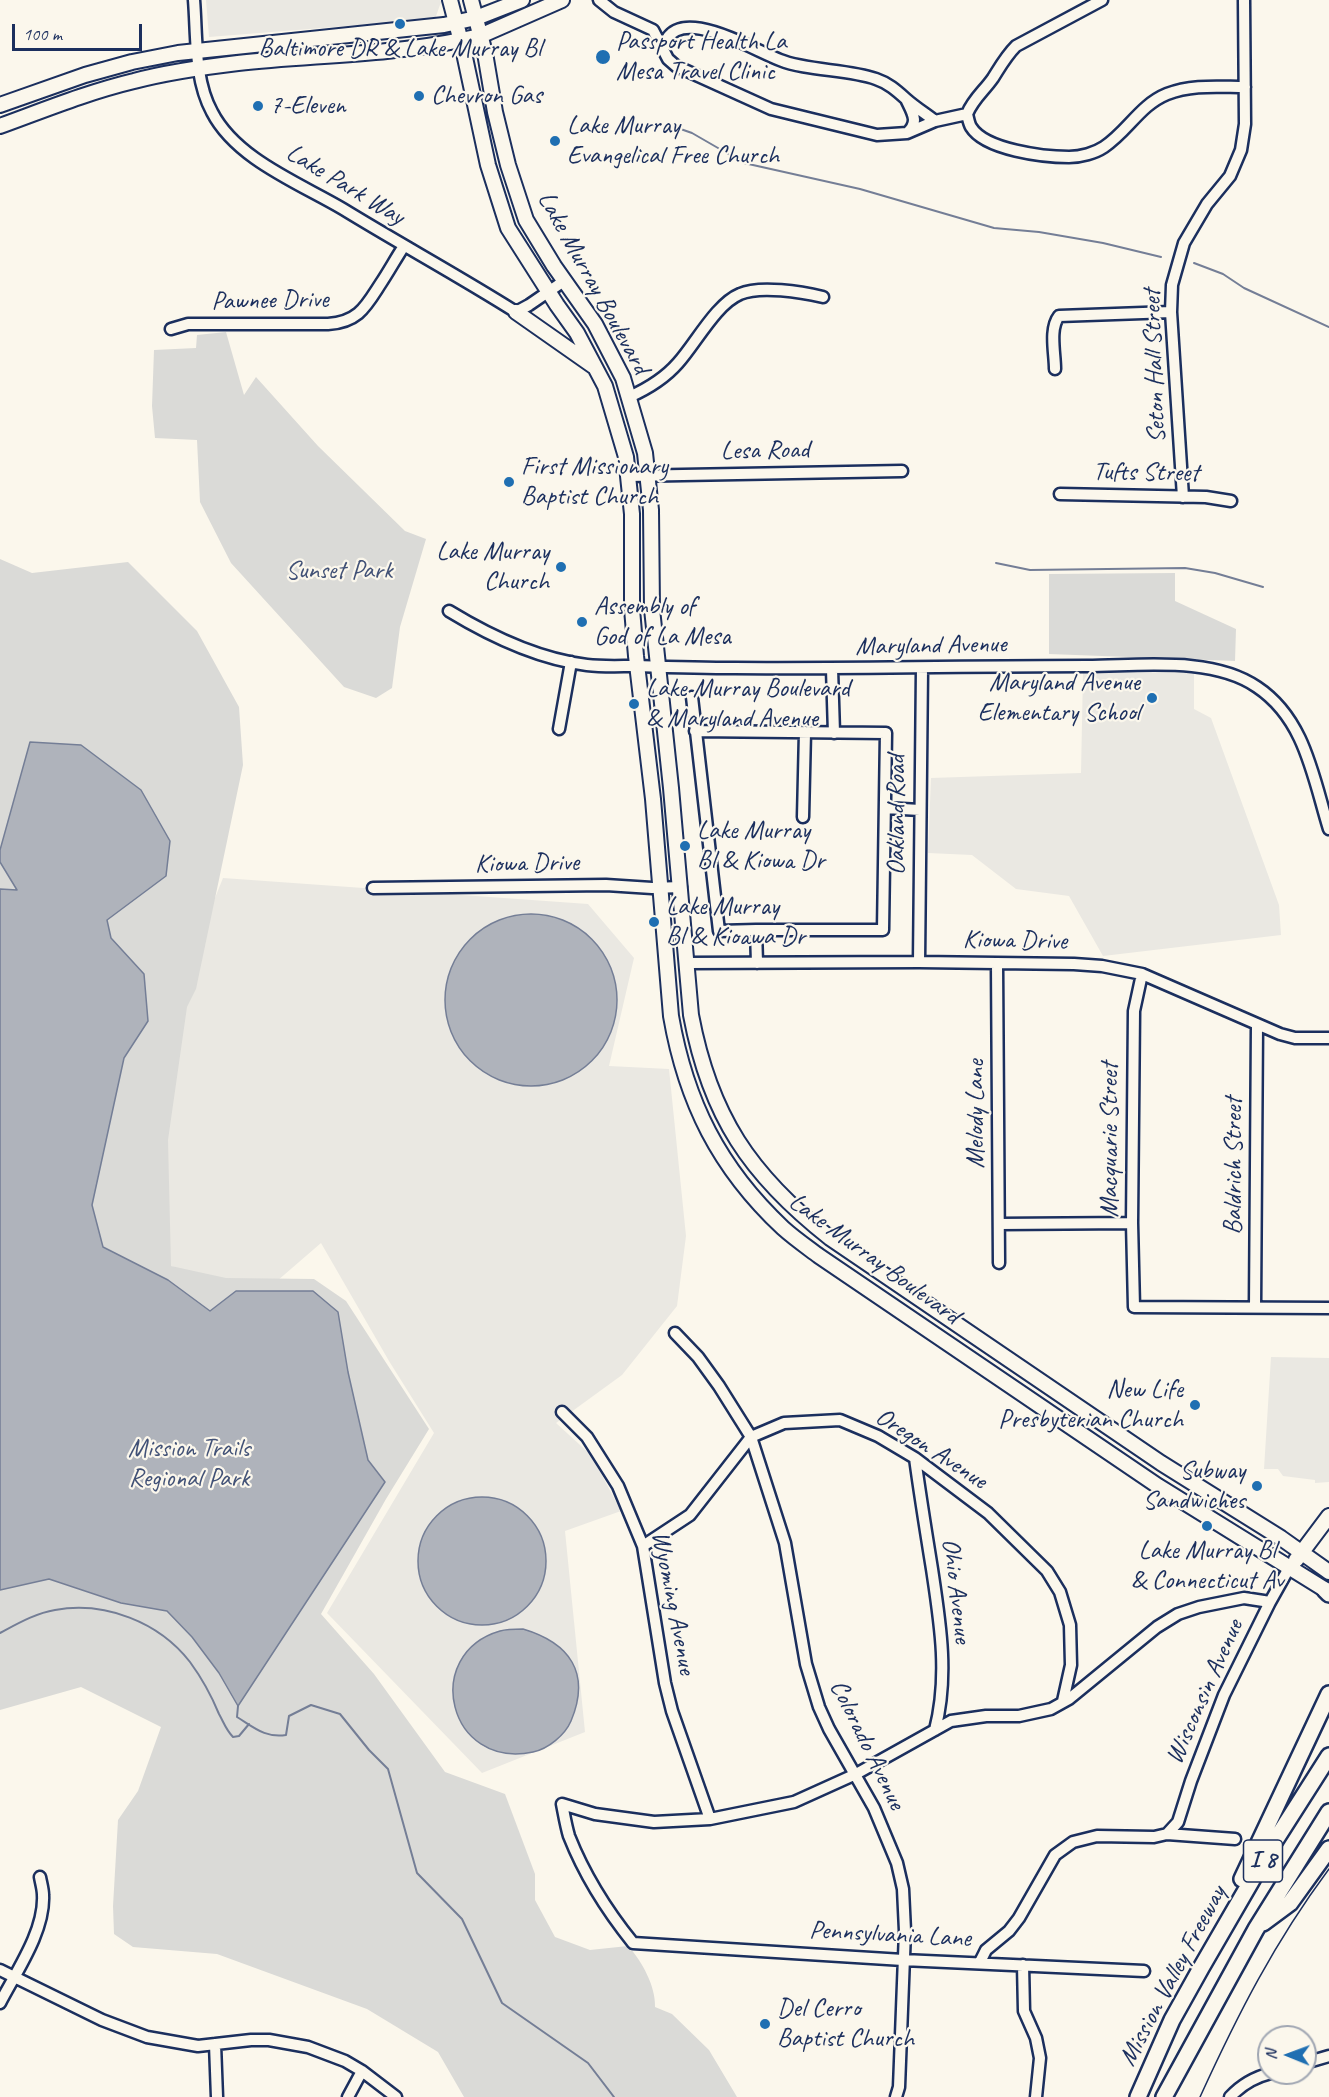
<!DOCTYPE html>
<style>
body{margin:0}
#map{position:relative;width:1329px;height:2097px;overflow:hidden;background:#fbf7ec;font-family:Caveat,sans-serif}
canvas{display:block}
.north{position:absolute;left:1257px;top:2025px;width:60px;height:60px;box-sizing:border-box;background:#fbf7ec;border:2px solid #a1a7b3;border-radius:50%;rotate:271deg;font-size:16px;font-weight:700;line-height:24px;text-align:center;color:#1b2f5e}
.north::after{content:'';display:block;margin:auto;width:21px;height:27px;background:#1f6fb2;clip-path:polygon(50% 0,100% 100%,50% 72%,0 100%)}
.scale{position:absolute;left:12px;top:24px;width:130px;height:27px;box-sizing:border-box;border:3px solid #1b2f5e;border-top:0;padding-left:8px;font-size:18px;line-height:21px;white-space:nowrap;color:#1b2f5e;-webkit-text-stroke:4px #fbf7ec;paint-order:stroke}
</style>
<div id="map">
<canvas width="1329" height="2097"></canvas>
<div class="north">N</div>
<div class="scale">100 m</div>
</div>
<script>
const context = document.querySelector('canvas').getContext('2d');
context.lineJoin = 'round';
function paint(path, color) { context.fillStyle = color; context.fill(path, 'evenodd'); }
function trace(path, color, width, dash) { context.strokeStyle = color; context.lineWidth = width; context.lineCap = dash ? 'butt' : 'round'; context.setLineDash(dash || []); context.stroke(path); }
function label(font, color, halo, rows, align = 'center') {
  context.font = font + ' Caveat,sans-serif'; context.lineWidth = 4.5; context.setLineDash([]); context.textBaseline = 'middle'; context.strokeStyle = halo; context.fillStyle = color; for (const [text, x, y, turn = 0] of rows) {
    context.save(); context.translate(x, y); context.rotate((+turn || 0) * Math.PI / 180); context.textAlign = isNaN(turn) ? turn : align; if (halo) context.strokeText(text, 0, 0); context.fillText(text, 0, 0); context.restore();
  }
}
const built = new Path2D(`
 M206 0H440L441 2 435 19 209 37Z
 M1194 672V709L1211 718 1279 905 1281 935 1103 956 1069 896 1016 889 972 855 928 853 931 778 1081 773 1083 673Z
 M223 878 588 904 634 958 609 1066 669 1069 686 1236 677 1306 622 1375 556 1423 591 1455 621 1511 565 1531 585 1732 482 1773 327 1613 434 1433 389 1361 321 1243 277 1281 214 1282 157 1261 173 1002Z
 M1271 1357 1329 1358V1482L1315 1483V1480L1283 1476 1278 1469H1264Z`);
const green = new Path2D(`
 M226 332 244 395 256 377 318 446 405 531 426 539 400 627 392 688 376 698 344 687 231 563 200 502 197 440 155 438 152 406 154 350 196 348 197 335Z
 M0 559 32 573 128 562 197 631 239 707 243 765 196 989 187 1007 168 1140 171 1266 226 1278 314 1279 346 1301 429 1429 386 1499 321 1614 374 1674 445 1772 505 1794 535 1874V1900L555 1937 590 1950 628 1946C642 1961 656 1987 655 2007L672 2014 709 2050 737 2097H464L438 2052 367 2009 217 1954 133 1947 114 1934 113 1906 118 1820 138 1791 161 1727 81 1687 0 1710Z
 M1175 573V601L1236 629 1235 661 1049 654V574Z`);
const water = new Path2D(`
 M30 742 81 745 141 790 170 841 166 876 107 920 111 938 144 974 148 1021 124 1058 92 1205 103 1247 168 1280 210 1311 236 1291H313L338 1312 348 1372 368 1460 385 1482 238 1706 219 1673 192 1637 167 1611 121 1603 49 1579 0 1590V889L17 890 0 862V850Z
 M445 1000a86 86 0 1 1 172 0a86 86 0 1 1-172 0Z
 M418 1561a64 64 0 1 1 128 0a64 64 0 1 1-128 0Z
 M523 1629C570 1643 591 1673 571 1721 565 1735 548 1749 533 1752 448 1770 421 1654 500 1631 507 1629 516 1629 523 1629Z`);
const stream = new Path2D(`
 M672 126 692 133 744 163 860 189 994 228 1039 232 1103 243 1161 257
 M1194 263 1223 274 1244 288 1329 327
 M996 563 1030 570 1185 568 1215 573 1263 587
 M0 1633C17 1624 36 1613 55 1610 105 1601 159 1622 190 1662 201 1677 212 1697 219 1714 224 1723 226 1730 233 1737L239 1736 249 1724
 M238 1706 237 1717C255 1728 265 1738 286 1735L289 1716 311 1705 340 1714 369 1750 388 1769 417 1873 462 1919 502 2003 588 2063 614 2097`);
const minor = new Path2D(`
 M194 0C197 37 194 79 212 112 236 159 299 183 343 209 400 244 459 276 516 312L529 305 564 281
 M599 0 614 12 653 30 668 59 676 66 771 109 877 135 907 133C920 122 912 112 906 99
 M663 50C672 0 749 48 780 60 807 71 848 69 876 79 888 83 896 90 906 99 915 107 926 114 935 121
 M967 114C968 118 969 124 971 127 985 150 1044 157 1069 157 1081 157 1095 153 1104 147 1128 131 1140 105 1167 94 1192 84 1219 87 1245 87
 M907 133 935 121 967 114C973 99 984 91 993 78 1000 67 1006 56 1016 46L1102 0
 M171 329 188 324H328C359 322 366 306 381 283 389 271 396 258 404 246
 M1055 369C1055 353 1049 329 1059 316L1171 312
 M629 397C647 389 665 378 678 363 696 343 716 304 740 294 760 285 802 292 823 297
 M628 476 902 471
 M1060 494 1206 497 1231 501
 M1183 497 1171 312 1172 285 1184 243 1207 204 1230 176 1241 150 1245 124 1244 0
 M449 611C490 636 538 659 587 665 603 667 620 666 636 666 669 667 702 668 735 668 853 669 970 666 1087 666 1140 666 1212 656 1257 687 1305 719 1313 777 1329 829
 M832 669 834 733
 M692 697 719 931 756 930 757 963
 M559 729 571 662
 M695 731 886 733 883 930H756
 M885 808 920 810
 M803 817 805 732
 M373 888 606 885 652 888 681 887
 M919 962 922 669
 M687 963 919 962 1074 964 1102 966 1142 974 1280 1034 1295 1038H1329
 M997 964 999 1263
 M1142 974 1134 1011 1132 1223 1134 1307 1329 1308
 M999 1224 1132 1223
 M1255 1307 1257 1025
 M675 1333 698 1357 719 1386 751 1437 785 1543 806 1664 819 1707 829 1729 874 1808 897 1863 903 1889 905 1931 899 2087 896 2097
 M562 1412 587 1437 618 1486 643 1546 665 1683 672 1711 710 1819
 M915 1458C920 1495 926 1532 932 1569 940 1622 949 1676 935 1730
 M643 1546 690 1515 751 1437 784 1423 840 1420 878 1436 915 1458 988 1513 1047 1571 1060 1592 1070 1625 1071 1665 1063 1701
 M1167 1834 1178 1822 1191 1781 1224 1695 1270 1602 1289 1568
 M980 1962 986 1950 1009 1931 1019 1918 1055 1855 1073 1842 1097 1836 1154 1837 1167 1834 1235 1839
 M1023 1965 1024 2011 1036 2038 1040 2058 1036 2097
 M0 1970 102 2020 147 2037 198 2046 251 2040H269L308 2047 345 2061 362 2071 396 2097
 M1144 1971 903 1960 633 1943C608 1912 584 1874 569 1836 566 1826 564 1814 562 1804L595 1814 654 1822 710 1819 794 1802 856 1774 951 1721 986 1716H1019L1051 1709 1069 1699 1157 1627 1178 1614 1199 1607 1244 1598 1270 1602
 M0 2003C16 1972 45 1931 43 1895 43 1889 41 1883 40 1877
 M215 2044 217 2097
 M1305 2063 1329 2056
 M348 2097 362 2071
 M1230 2097C1241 2085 1255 2077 1271 2073`);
const major = new Path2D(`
 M450 0 464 53 488 165 508 228 557 305 577 333 605 386 626 457 632 514V609L636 656 653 799 671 1016C686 1102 719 1168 783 1228 794 1238 807 1247 819 1256L1158 1486 1329 1592
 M471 0 485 53 495 112 508 165 526 220 554 266 595 324 623 378 645 453 651 510 652 609 671 788 691 1015C710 1116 750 1175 830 1238L1161 1463 1281 1538 1329 1572
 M0 105 85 75 132 62 178 53 444 25 476 18 522 0
 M0 126C44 110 88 92 134 81 168 72 204 67 238 63 312 55 388 55 461 40L480 36 562 0
 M516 312 593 366
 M1296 1560 1329 1516`);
const highway = new Path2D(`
 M1325 1590 1329 1594
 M1242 1879 1329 1694
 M1263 1923 1290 1903 1329 1849
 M1138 2097 1172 2020 1201 1968 1271 1847 1329 1756
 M1164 2097 1256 1929 1329 1812`);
const tram = new Path2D(`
 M1200 2097C1238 2014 1274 1943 1329 1869`);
const markers = [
 [400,24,6,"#1f6fb2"],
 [603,57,8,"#1f6fb2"],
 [419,96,6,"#1f6fb2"],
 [258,106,6,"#1f6fb2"],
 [555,141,6,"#1f6fb2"],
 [509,482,6,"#1f6fb2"],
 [561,567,6,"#1f6fb2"],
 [582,622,6,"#1f6fb2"],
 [1152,698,6,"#1f6fb2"],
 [634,704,6,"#1f6fb2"],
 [685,846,6,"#1f6fb2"],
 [654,922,6,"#1f6fb2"],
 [1195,1405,6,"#1f6fb2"],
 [1257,1486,6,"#1f6fb2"],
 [1207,1526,6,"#1f6fb2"],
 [765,2024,6,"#1f6fb2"]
];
const shields = [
 [1263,1861,39]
];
const shieldNames = [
 ["I 8",1263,1861]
];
const poiNames = [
 ["Passport Health La",616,42],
 ["Mesa Travel Clinic",616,72],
 ["Baltimore DR & Lake Murray Bl",400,49,"center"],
 ["Chevron Gas",431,96],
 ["7-Eleven",270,106],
 ["Lake Murray",567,126],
 ["Evangelical Free Church",567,156],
 ["First Missionary",521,467],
 ["Baptist Church",521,497],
 ["Lake Murray",549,552,"right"],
 ["Church",549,582,"right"],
 ["Assembly of",594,607],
 ["God of La Mesa",594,637],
 ["Maryland Avenue",1140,683,"right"],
 ["Elementary School",1140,713,"right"],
 ["Lake Murray Boulevard",646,689],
 ["& Maryland Avenue",646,719],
 ["Lake Murray",697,831],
 ["Bl & Kiowa Dr",697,861],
 ["Lake Murray",666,907],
 ["Bl & Kioawa Dr",666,937],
 ["New Life",1183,1390,"right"],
 ["Presbyterian Church",1183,1420,"right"],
 ["Subway",1245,1471,"right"],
 ["Sandwiches",1245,1501,"right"],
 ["Lake Murray Bl",1207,1551,"center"],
 ["& Connecticut Av",1207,1581,"center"],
 ["Del Cerro",777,2009],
 ["Baptist Church",777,2039]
];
const streetNames = [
 ["Lake Park Way",345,185,31],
 ["Lake Murray Boulevard",593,283,61],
 ["Pawnee Drive",270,301,-1],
 ["Seton Hall Street",1155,366,-92],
 ["Lesa Road",765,451,-1],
 ["Tufts Street",1146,473,1],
 ["Maryland Avenue",931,646,-1],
 ["Oakland Road",897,815,-90],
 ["Kiowa Drive",527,864,-1],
 ["Kiowa Drive",1015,941,1],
 ["Melody Lane",976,1114,-90],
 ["Macquarie Street",1110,1140,-90],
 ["Baldrich Street",1234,1166,-90],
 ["Lake Murray Boulevard",874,1259,36],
 ["Oregon Avenue",931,1449,33],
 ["Ohio Avenue",956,1591,83],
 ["Wyoming Avenue",673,1603,79],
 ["Wisconsin Avenue",1205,1692,-66],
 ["Colorado Avenue",867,1745,64],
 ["Pennsylvania Lane",890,1935,3],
 ["Mission Valley Freeway",1173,1976,-62]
];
const parkNames = [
 ["Sunset Park",339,571],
 ["Mission Trails",189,1449],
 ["Regional Park",189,1479]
];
paint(built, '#eae8e2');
paint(green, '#dadad7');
paint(water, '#afb3bb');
trace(water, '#747e96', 1.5);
trace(stream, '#747e96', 2);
trace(minor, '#1b2f5e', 15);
trace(major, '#1b2f5e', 18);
trace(highway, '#1b2f5e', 20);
trace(minor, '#fbf7ec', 10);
trace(major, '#fbf7ec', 14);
trace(highway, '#fbf7ec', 15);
trace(tram, '#1b2f5e', 1.5);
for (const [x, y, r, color] of markers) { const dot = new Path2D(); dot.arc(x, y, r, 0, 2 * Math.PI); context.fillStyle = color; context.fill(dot); trace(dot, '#fbf7ec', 2); }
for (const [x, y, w] of shields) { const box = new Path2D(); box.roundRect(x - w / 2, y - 21, w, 42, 4.5); context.fillStyle = '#fbf7ec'; context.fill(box); trace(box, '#1b2f5e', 1.5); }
label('bold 24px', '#1b2f5e', null, shieldNames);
label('26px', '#1b2f5e', '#fbf7ec', poiNames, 'left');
label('26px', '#1b2f5e', '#fbf7ec', streetNames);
label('26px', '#415176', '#fbf7ec', parkNames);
</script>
